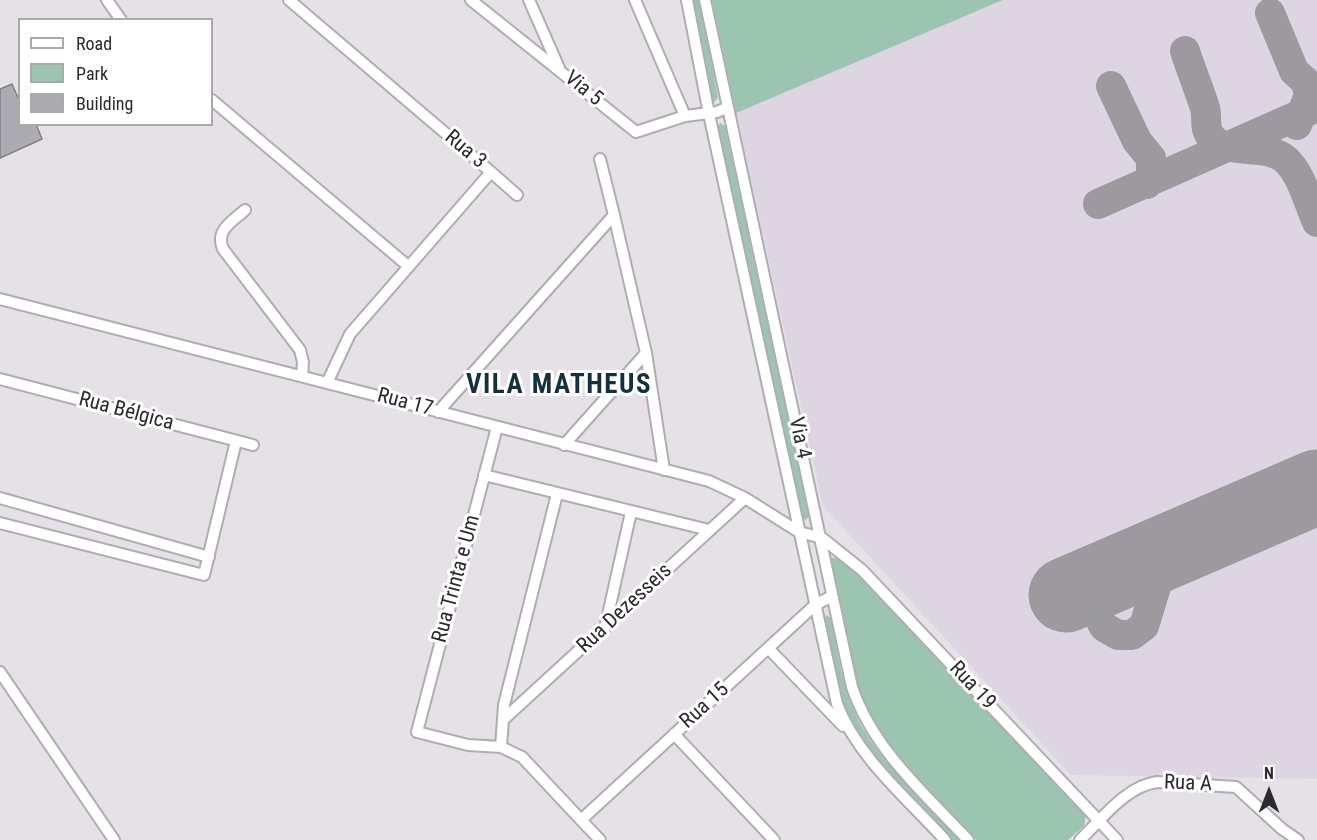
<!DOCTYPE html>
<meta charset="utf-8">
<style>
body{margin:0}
#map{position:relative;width:1317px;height:840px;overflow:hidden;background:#e5e1e7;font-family:"Roboto Condensed",sans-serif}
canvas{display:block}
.legend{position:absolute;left:18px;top:18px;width:195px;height:108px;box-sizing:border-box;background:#fff;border:2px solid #aaaaab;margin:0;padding:8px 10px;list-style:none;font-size:18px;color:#2b2a2c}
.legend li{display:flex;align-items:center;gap:12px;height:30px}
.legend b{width:30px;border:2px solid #aaaaab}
.north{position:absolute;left:1239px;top:762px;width:60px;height:60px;-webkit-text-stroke:4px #fff;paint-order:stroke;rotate:0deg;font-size:16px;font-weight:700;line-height:24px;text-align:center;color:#2b2a2c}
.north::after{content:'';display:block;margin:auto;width:21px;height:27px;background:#2b2a2c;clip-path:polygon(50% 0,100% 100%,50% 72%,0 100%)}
</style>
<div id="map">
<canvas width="1317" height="840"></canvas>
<ul class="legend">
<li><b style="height:8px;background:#fff"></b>Road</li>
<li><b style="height:16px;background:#9bc5b1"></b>Park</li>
<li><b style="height:16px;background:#acabb1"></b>Building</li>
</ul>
<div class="north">N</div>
</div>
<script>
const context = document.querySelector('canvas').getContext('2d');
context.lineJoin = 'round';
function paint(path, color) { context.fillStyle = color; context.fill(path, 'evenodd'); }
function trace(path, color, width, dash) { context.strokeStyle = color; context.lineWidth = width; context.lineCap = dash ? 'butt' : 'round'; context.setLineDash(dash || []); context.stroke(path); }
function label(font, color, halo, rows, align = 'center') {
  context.font = font + ' "Roboto Condensed",sans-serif'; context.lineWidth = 6; context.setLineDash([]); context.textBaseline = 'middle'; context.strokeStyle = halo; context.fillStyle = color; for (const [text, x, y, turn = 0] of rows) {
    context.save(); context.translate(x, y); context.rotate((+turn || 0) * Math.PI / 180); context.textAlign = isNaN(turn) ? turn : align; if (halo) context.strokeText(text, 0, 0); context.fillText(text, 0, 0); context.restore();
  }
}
const built = new Path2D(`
 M1003 0H1317V779L1071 775 823 506 736 113Z`);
const green = new Path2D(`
 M693 0H700L718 98 714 102 712 100Z
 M712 0H1003L736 113Z
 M720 123 725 126 809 516 806 520 802 518 717 128Z
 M829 557 839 559 862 577 1086 815 1084 826 1068 840H976C941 801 884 751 863 703 846 664 838 600 829 557Z
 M826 615 831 618C837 648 841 680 853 708 872 757 926 802 961 840H952C919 804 877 769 853 726 836 694 832 654 824 620Z`);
const taxiway = new Path2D(`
 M1270 13 1294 71 1306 82 1309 95 1297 125
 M1185 51C1191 70 1199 89 1205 108 1208 119 1203 128 1212 138 1227 156 1267 142 1286 160 1302 175 1308 202 1317 222
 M1111 86 1137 141 1151 158V175L1147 184
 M1098 204 1317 107
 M1083 588 1104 627 1118 635H1132L1144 626 1159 577 1187 543`);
const runway = new Path2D(`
 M1066 595 1317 487`);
const building = new Path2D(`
 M12 84 20 102V124H36L42 139 0 158V89Z`);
const minor = new Path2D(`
 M107 0 121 20
 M289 0 491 172 350 334 327 383
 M471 0 636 132 685 116 717 112 726 108
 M529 0 559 68
 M635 0 685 116
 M687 0 709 114 837 704C858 758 907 798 945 840
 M705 0 852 687C873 749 924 793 968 840
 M212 100 408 266
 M600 159 614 215
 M491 172 517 195
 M245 210C232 222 215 230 223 249L300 350 303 362 302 376
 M0 299 709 481 745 498 799 532 822 538 862 570 1117 840
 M0 379 253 445
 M438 412 614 215 646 353 664 470
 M497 427 417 732 468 745 501 747
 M564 445 646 353
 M484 475 709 530
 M557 494 504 705 501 747 522 757 581 820
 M0 498 209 557
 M0 523 204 575 236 441
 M605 628 631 512
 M768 648 843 726
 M0 672 114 840
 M504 719 745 498
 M674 734 774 840
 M600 840 581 820 815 605 832 596
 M1080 840C1102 819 1126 786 1157 782L1236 787 1282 829 1298 840`);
const streetNames = [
 ["Via 5",583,89,39],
 ["Rua 3",465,150,40],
 ["Rua 17",405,403,15],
 ["Rua Bélgica",126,412,15],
 ["Via 4",799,438,78],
 ["Rua Trinta e Um",457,579,-75],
 ["Rua Dezesseis",625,609,-43],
 ["Rua 19",972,686,47],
 ["Rua 15",705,706,-42],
 ["Rua A",1188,784,2]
];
const districtNames = [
 ["VILA MATHEUS",559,386]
];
paint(built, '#ddd5e1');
paint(green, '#9bc5b1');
trace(taxiway, '#9c9a9e', 30);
trace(runway, '#9c9a9e', 75);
paint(building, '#acabb1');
trace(building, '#828187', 1.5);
trace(minor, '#b0adb2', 14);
trace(minor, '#fff', 10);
label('21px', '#2b2a2c', '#fff', streetNames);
context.letterSpacing = '1.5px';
label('bold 27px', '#13313c', '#fff', districtNames);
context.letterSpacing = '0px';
</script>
